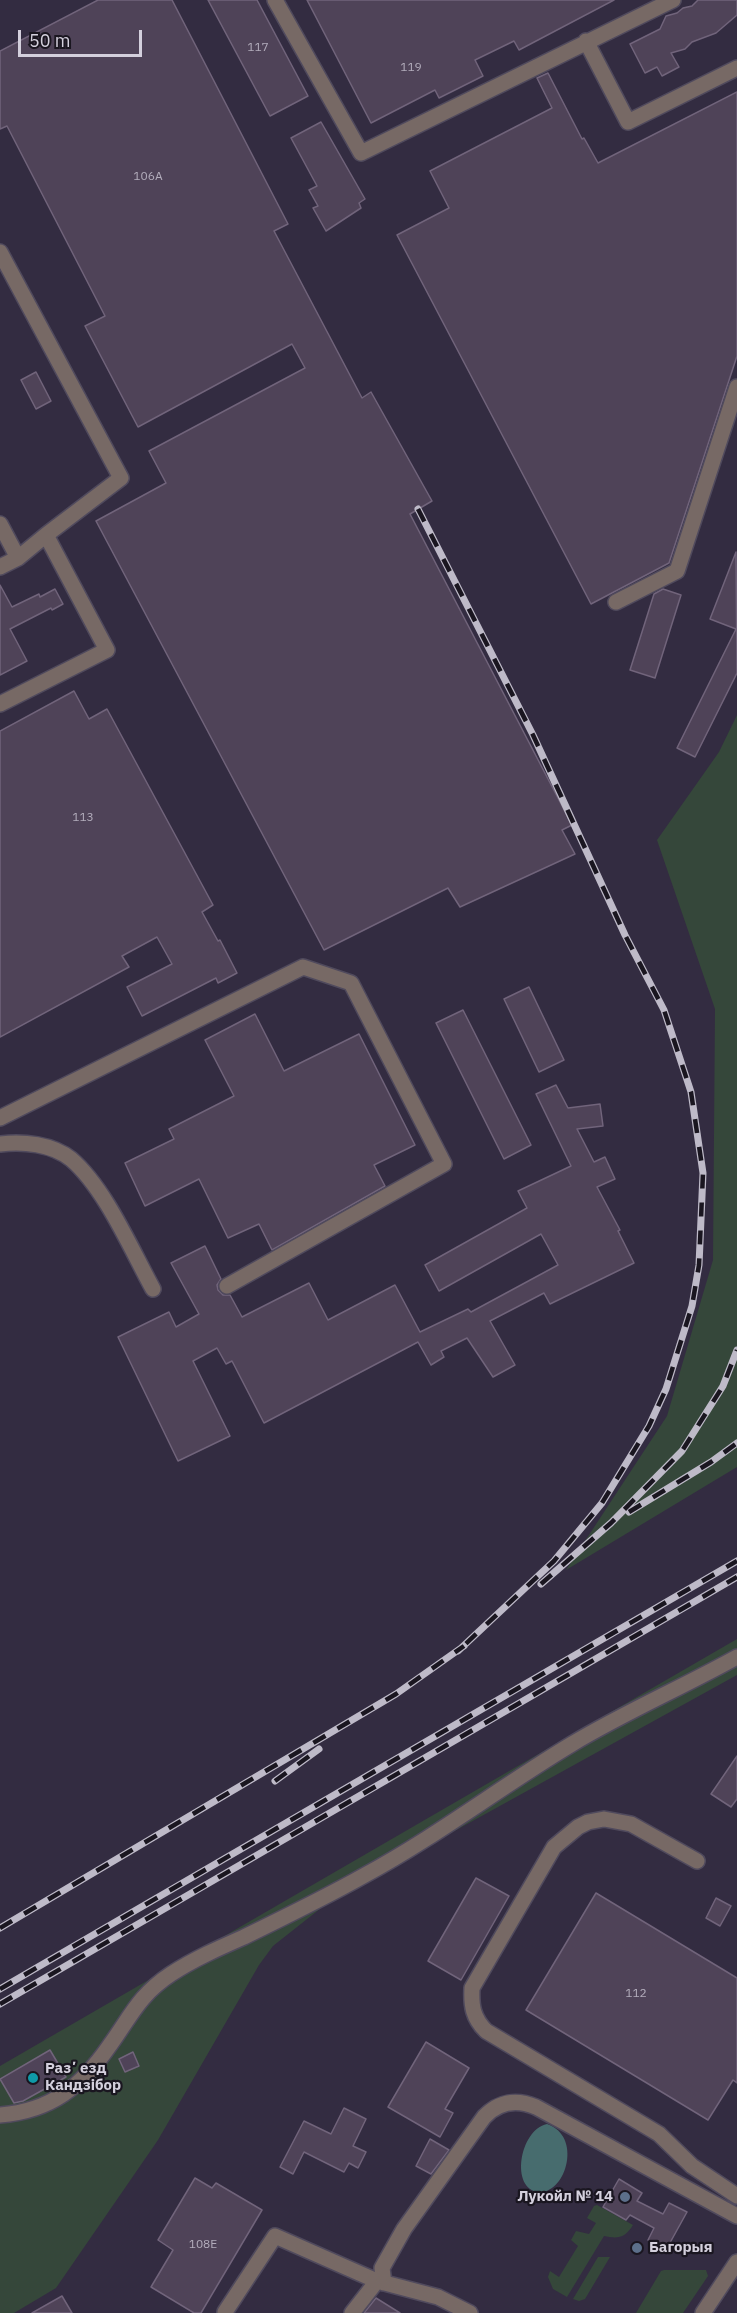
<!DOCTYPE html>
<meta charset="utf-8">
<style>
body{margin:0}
#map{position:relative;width:737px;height:2313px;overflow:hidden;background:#332c41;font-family:"IBM Plex Sans",sans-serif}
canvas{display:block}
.scale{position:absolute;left:18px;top:30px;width:124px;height:27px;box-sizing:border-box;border:3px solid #d4d0dd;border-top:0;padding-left:8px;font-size:18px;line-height:21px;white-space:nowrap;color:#d4d0dd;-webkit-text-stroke:4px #1a1620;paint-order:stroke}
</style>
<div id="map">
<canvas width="737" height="2313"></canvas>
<div class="scale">50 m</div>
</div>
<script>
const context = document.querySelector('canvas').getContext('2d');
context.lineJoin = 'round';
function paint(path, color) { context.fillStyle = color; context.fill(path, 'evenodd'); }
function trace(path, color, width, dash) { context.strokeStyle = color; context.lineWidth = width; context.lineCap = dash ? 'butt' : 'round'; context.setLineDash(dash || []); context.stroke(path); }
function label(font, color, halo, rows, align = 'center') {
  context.font = font + ' "IBM Plex Sans",sans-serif'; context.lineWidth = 4.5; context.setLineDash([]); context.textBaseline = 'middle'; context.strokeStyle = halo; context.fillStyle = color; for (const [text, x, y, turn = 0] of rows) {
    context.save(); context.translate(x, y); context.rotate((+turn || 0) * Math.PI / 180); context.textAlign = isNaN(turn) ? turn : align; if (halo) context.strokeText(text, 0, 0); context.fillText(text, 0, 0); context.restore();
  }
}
const green = new Path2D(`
 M737 715V1467L566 1570 667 1416 713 1260 715 1009 657 840 719 752Z
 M737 1639V1675L335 1897 273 1946 259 1965 158 2140 56 2288 14 2313H0V2066Z
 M597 2205 633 2225C625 2238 618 2239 604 2236L567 2297 553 2289 548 2277 550 2271 559 2277 578 2246 571 2240 576 2231 589 2234 596 2223 587 2218 594 2206Z
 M598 2257H610L585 2299 579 2301 573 2299Z
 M664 2270H706L708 2276 683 2313H636L661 2271Z`);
const water = new Path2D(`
 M547 2124C583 2136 566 2194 539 2192 510 2190 519 2130 547 2124Z`);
const building = new Path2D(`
 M98 0H172L288 224 274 231 362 398 371 392 432 501 410 514 572 825 562 830 575 854 460 907 448 888 324 950 96 521 166 483 149 451 305 368 292 344 138 427 85 326 105 316 7 126 0 129V51Z
 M208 0H257L308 96 270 116Z
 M307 0H614L519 50 514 41 475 60 483 76 439 98 435 90 371 123Z
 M698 0H737V15L716 33 692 42 685 49 671 53 679 67 662 76 657 67 645 73 630 44 660 29 666 16 677 13 683 8 692 6Z
 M548 73 582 139 584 138 598 163 737 92V356L669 563 591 604 397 235 449 208 430 171 552 108 537 78Z
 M321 122 365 199 359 203 361 208 326 231 313 208 318 206 309 190 317 186 291 138Z
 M36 372 51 401 36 409 21 380Z
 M736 552 737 673 695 757 677 748 736 629 710 619Z
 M0 585 12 607 39 594 40 597 55 589 63 604 52 610 51 608 10 629 27 661 0 675Z
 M663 589 681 595 655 678 630 670 654 594Z
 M74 691 89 719 107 709 213 905 202 912 218 941 220 940 237 973 218 983 216 978 142 1016 127 987 172 964 157 937 122 956 129 967 0 1037V731Z
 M529 987 564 1060 539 1072 504 999Z
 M463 1010 531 1145 504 1159 436 1023Z
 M255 1014 284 1071 359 1034 415 1145 374 1165 385 1186 272 1250 259 1224 228 1238 199 1179 145 1206 125 1163 174 1139 169 1129 234 1096 205 1040Z
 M556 1085 568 1108 600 1104 603 1126 577 1129 594 1162 605 1157 615 1179 597 1187 620 1230 618 1231 634 1263 550 1304 544 1293 490 1321 515 1365 493 1377 467 1338 441 1351 444 1357 431 1365 418 1342 264 1423 232 1361 226 1364 217 1348 193 1361 230 1436 178 1461 118 1337 169 1312 176 1327 199 1314 171 1263 205 1246 221 1279 217 1285 218 1290 223 1295H230L242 1317 309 1283 328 1320 395 1285 420 1332 468 1309 471 1312 558 1265 541 1234 439 1291 425 1265 527 1208 518 1191 571 1166 536 1094Z
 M737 1756V1799L731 1807 711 1794Z
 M476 1878 509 1896 461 1980 428 1961Z
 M596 1893 737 1978V2083L733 2080 708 2120 526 2010Z
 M716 1898 731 1906 720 1926 706 1918Z
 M426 2042 469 2068 445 2109 453 2113 440 2137 388 2107Z
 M50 2050 66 2077 23 2101 14 2103 0 2079Z
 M133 2052 139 2066 125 2072 119 2059Z
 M344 2108 366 2119 353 2146 366 2152 358 2168 349 2163 344 2172 304 2152 293 2174 280 2167 304 2121 331 2134Z
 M430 2139 449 2150 431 2174 416 2166Z
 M195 2178 212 2188 216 2183 262 2210 201 2313H194L151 2287 173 2250 158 2240Z
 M619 2179 642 2193 637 2201 663 2214 669 2203 687 2212 666 2250 648 2240 654 2228 630 2215 626 2220 603 2207Z
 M62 2296 72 2313H32Z
 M376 2298 400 2313H364Z`);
const minor = new Path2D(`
 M275 0 361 153 673 0
 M586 41 628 122 737 68
 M0 252 121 478 46 535 107 650 0 704
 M0 524 18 558
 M0 567 18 558 46 535
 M616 602 677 571 737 387
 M0 1118 303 967 351 983 444 1164 227 1286
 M0 1144C23 1141 52 1144 71 1159 105 1188 131 1249 153 1289
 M697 1861 631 1824 604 1819 588 1822 578 1827 554 1847 472 1988C471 2006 473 2018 486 2031L659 2134 692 2166 737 2196
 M0 2115C51 2111 81 2087 110 2045 131 2016 139 1995 171 1974 194 1959 219 1948 244 1937 285 1917 326 1897 365 1875 437 1836 502 1786 572 1744 625 1712 683 1687 737 1657
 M384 2283 382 2268 404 2229 484 2117C499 2101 517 2099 536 2107L737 2216
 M225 2312 275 2236 377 2281
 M352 2313 377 2281 438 2297 470 2313
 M703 2313 737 2262`);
const rail = new Path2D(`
 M418 509 533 735 625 935 664 1010 691 1092 703 1173 699 1265 692 1306 666 1389 649 1426 602 1503 554 1561 458 1651
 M629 1512 711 1462 737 1443
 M541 1584 611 1523 682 1451 723 1386 737 1350
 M275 1781 319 1749
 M0 1928 396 1694 464 1646
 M0 1989 737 1561
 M0 2004 737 1577`);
const markers = [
 [33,2078,6,"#0f9aa8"],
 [625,2197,6,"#5c6f8a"],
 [637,2248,6,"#5c6f8a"]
];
const numberNames = [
 ["117",258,48],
 ["119",411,68],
 ["106А",148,177],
 ["113",83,818],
 ["112",636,1994],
 ["108Е",203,2245]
];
const poiNames = [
 ["Разʼезд",45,2069],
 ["Кандзібор",45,2086],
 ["Лукойл № 14",613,2197,"right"],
 ["Багорыя",649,2248]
];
paint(green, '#35473a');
paint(water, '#476c6e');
paint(building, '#4f4358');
trace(building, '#71647b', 1.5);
trace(minor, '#504a5d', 18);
trace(minor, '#776965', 15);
trace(rail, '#bebac8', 7);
trace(rail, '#1a1620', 4.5, [14]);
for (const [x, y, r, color] of markers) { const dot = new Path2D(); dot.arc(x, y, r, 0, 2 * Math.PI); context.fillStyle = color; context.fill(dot); trace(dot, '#1a1620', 2); }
label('12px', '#b3adbc', null, numberNames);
label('bold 15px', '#d4d0dd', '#1a1620', poiNames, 'left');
</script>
